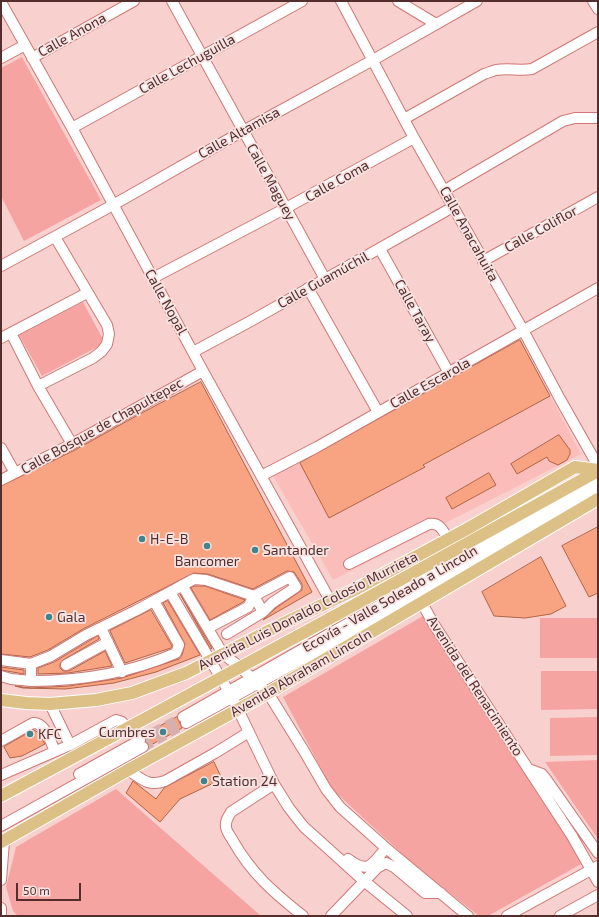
<!DOCTYPE html>
<meta charset="utf-8">
<style>
body{margin:0}
#map{position:relative;width:599px;height:917px;overflow:hidden;background:#f8d1ce;font-family:"Exo 2",sans-serif}
canvas{display:block}
.frame{position:absolute;inset:0;border:2px solid #542e2d;pointer-events:none}
.scale{position:absolute;left:16px;top:883px;width:65px;height:18px;box-sizing:border-box;border:2px solid #542e2d;border-top:0;padding-left:5px;font-size:12px;line-height:14px;white-space:nowrap;color:#542e2d;-webkit-text-stroke:3px #f7e3e2;paint-order:stroke}
</style>
<div id="map">
<canvas width="599" height="917"></canvas>
<div class="frame"></div>
<div class="scale">50 m</div>
</div>
<script>
const context = document.querySelector('canvas').getContext('2d');
context.lineJoin = 'round';
function paint(path, color) { context.fillStyle = color; context.fill(path, 'evenodd'); }
function trace(path, color, width, dash) { context.strokeStyle = color; context.lineWidth = width; context.lineCap = dash ? 'butt' : 'round'; context.setLineDash(dash || []); context.stroke(path); }
function label(font, color, halo, rows, align = 'center') {
  context.font = font + ' "Exo 2",sans-serif'; context.lineWidth = 3.5; context.setLineDash([]); context.textBaseline = 'middle'; context.strokeStyle = halo; context.fillStyle = color; for (const [text, x, y, turn = 0] of rows) {
    context.save(); context.translate(x, y); context.rotate((+turn || 0) * Math.PI / 180); context.textAlign = isNaN(turn) ? turn : align; if (halo) context.strokeText(text, 0, 0); context.fillText(text, 0, 0); context.restore();
  }
}
const built = new Path2D(`
 M520 339 581 454 333 580 273 476Z`);
const green = new Path2D(`
 M22 57 101 200 24 241 1 196V68Z
 M83 302 105 343 42 376 19 335Z
 M423 616 583 863 488 916H479L413 864 332 789 283 697Z
 M540 618H598V658H540Z
 M541 671H598V709L541 710Z
 M598 717V755L550 756V718Z
 M598 760V839L545 762Z
 M116 789 261 916H18L13 911 6 887 16 847Z`);
const building = new Path2D(`
 M520 340 550 396 423 465 425 467 329 518 300 463Z
 M201 382 312 592 263 620 276 608 302 590V584L294 572 287 571 253 589 208 574 194 573 83 629 48 650 30 657 1 654V486L75 450 138 415Z
 M559 435 570 450V454L567 460 558 465 549 461 547 457 517 474 511 464Z
 M489 473 496 485 452 509 446 498Z
 M598 527V593L589 597 562 546Z
 M541 557 566 606 551 614 525 618 494 616 482 592Z
 M195 586H205L245 600 243 602 210 620 191 588Z
 M180 594 212 648 211 649Z
 M168 601 200 655 156 672 114 683 65 689 23 688 15 686 31 688 69 686 122 678 179 659 182 655 185 644 163 603Z
 M151 610 172 646 171 648 125 663 110 631Z
 M98 636 99 639 63 660 60 664V668L63 671H69L105 651 112 666 68 673 38 674V668L54 662Z
 M1 667 24 670V674L1 670Z
 M177 717 182 728 149 746 144 735Z
 M34 730 39 733 45 744 22 756 10 758 4 747Z
 M214 762 222 779 180 799 160 822 126 793 133 781 156 799 164 788Z`);
const minorTunnel = new Path2D(`
 M140 740 183 717
 M143 747 186 723`);
const minor = new Path2D(`
 M172 1 325 279
 M341 1 414 138 523 330 560 399 598 466
 M398 1 436 24
 M593 1 598 9
 M1 2 72 128 203 371 331 602
 M1 58 25 45
 M32 58 134 1
 M404 119 484 74C488 73 492 71 496 70 509 68 519 71 532 69L598 32
 M72 128 302 1
 M445 190 563 121 575 118H598
 M380 249 449 373
 M483 261 598 197
 M1 266 113 205 243 131 373 60 477 1
 M153 278 286 208 414 138
 M308 288 378 412
 M11 333 38 386 72 444
 M1 338 87 293
 M193 352 249 322 453 207
 M38 386 93 358 102 351 107 344 109 334 107 325 55 237
 M1 448 15 473
 M261 476 317 447 598 288
 M1 480 72 444 203 371
 M349 564 429 524C440 522 443 531 448 539
 M182 585 223 654 240 667 268 693 304 751 326 789 340 807 386 848 468 916
 M170 592 232 697 274 784 289 808 304 827 323 844 364 881 407 916
 M154 601 179 645 176 653C130 673 82 681 31 681V664L51 656 86 635 137 610 194 579 206 580 254 596 263 612 227 634
 M422 603 433 623 572 836 598 882
 M101 628 122 672
 M208 628 248 607 254 596 290 577 296 587 272 603 263 612
 M1 660 31 664
 M66 665 108 642
 M1 676 11 679 31 681
 M183 717 598 481
 M186 723 370 622 598 489
 M1 741 33 723C45 722 50 741 55 751
 M70 745 116 720 122 722 127 729
 M528 769 542 774 546 779 598 853
 M128 770C142 779 148 787 165 781L215 753 249 732
 M79 774 140 740
 M1 775 70 745 50 704
 M274 784 231 812C228 817 225 821 226 827 226 831 231 837 233 841 252 874 273 892 303 916
 M1 826 143 747
 M348 859C369 875 372 864 386 848
 M1 880 4 841
 M1 908V916
 M331 916 377 868 386 863 394 867 425 893H441
 M507 916 598 866
 M560 916 598 895`);
const major = new Path2D(`
 M1 700 26 703 50 704 96 700 132 693 186 673 276 627 358 588 467 529 575 467 598 470
 M1 796C201 689 400 581 598 471
 M1 842 128 770 268 693 598 499`);
const markers = [
 [142,539,4,"#3e868b"],
 [207,546,4,"#3e868b"],
 [255,550,4,"#3e868b"],
 [49,617,4,"#3e868b"],
 [163,732,4,"#3e868b"],
 [30,734,4,"#3e868b"],
 [204,781,4,"#3e868b"]
];
const streetNames = [
 ["Calle Anona",72,35,-29],
 ["Calle Lechuguilla",187,64,-29],
 ["Calle Altamisa",239,133,-29],
 ["Calle Coma",337,181,-29],
 ["Calle Maguey",271,182,61],
 ["Calle Coliflor",541,229,-29],
 ["Calle Anacahuita",469,234,61],
 ["Calle Guamúchil",323,280,-29],
 ["Calle Nopal",166,302,61],
 ["Calle Taray",415,311,61],
 ["Calle Escarola",430,383,-29],
 ["Calle Bosque de Chapultepec",102,426,-29],
 ["Ecovía - Valle Soleado a Lincoln",390,599,-30],
 ["Avenida Luis Donaldo Colosio Murrieta",308,611,-27],
 ["Avenida Abraham Lincoln",301,673,-30],
 ["Avenida del Renacimiento",475,686,57]
];
const poiNames = [
 ["H-E-B",150,539],
 ["Santander",263,550],
 ["Bancomer",207,561,"center"],
 ["Gala",57,617],
 ["Cumbres",155,732,"right"],
 ["KFC",38,734],
 ["Station 24",212,781]
];
paint(built, '#fbbdba');
paint(green, '#f6a4a1');
paint(building, '#f8a483');
trace(building, '#b16444', 1);
trace(minorTunnel, '#d7b0ae', 10, [10, 5]);
trace(minor, '#cf7875', 12);
trace(major, '#fff', 14);
trace(minor, '#fff', 10);
trace(major, '#dcc086', 12);
for (const [x, y, r, color] of markers) { const dot = new Path2D(); dot.arc(x, y, r, 0, 2 * Math.PI); context.fillStyle = color; context.fill(dot); trace(dot, '#f7e3e2', 1.5); }
label('14px', '#542e2d', '#f7e3e2', streetNames);
label('14px', '#542e2d', '#f7e3e2', poiNames, 'left');
</script>
